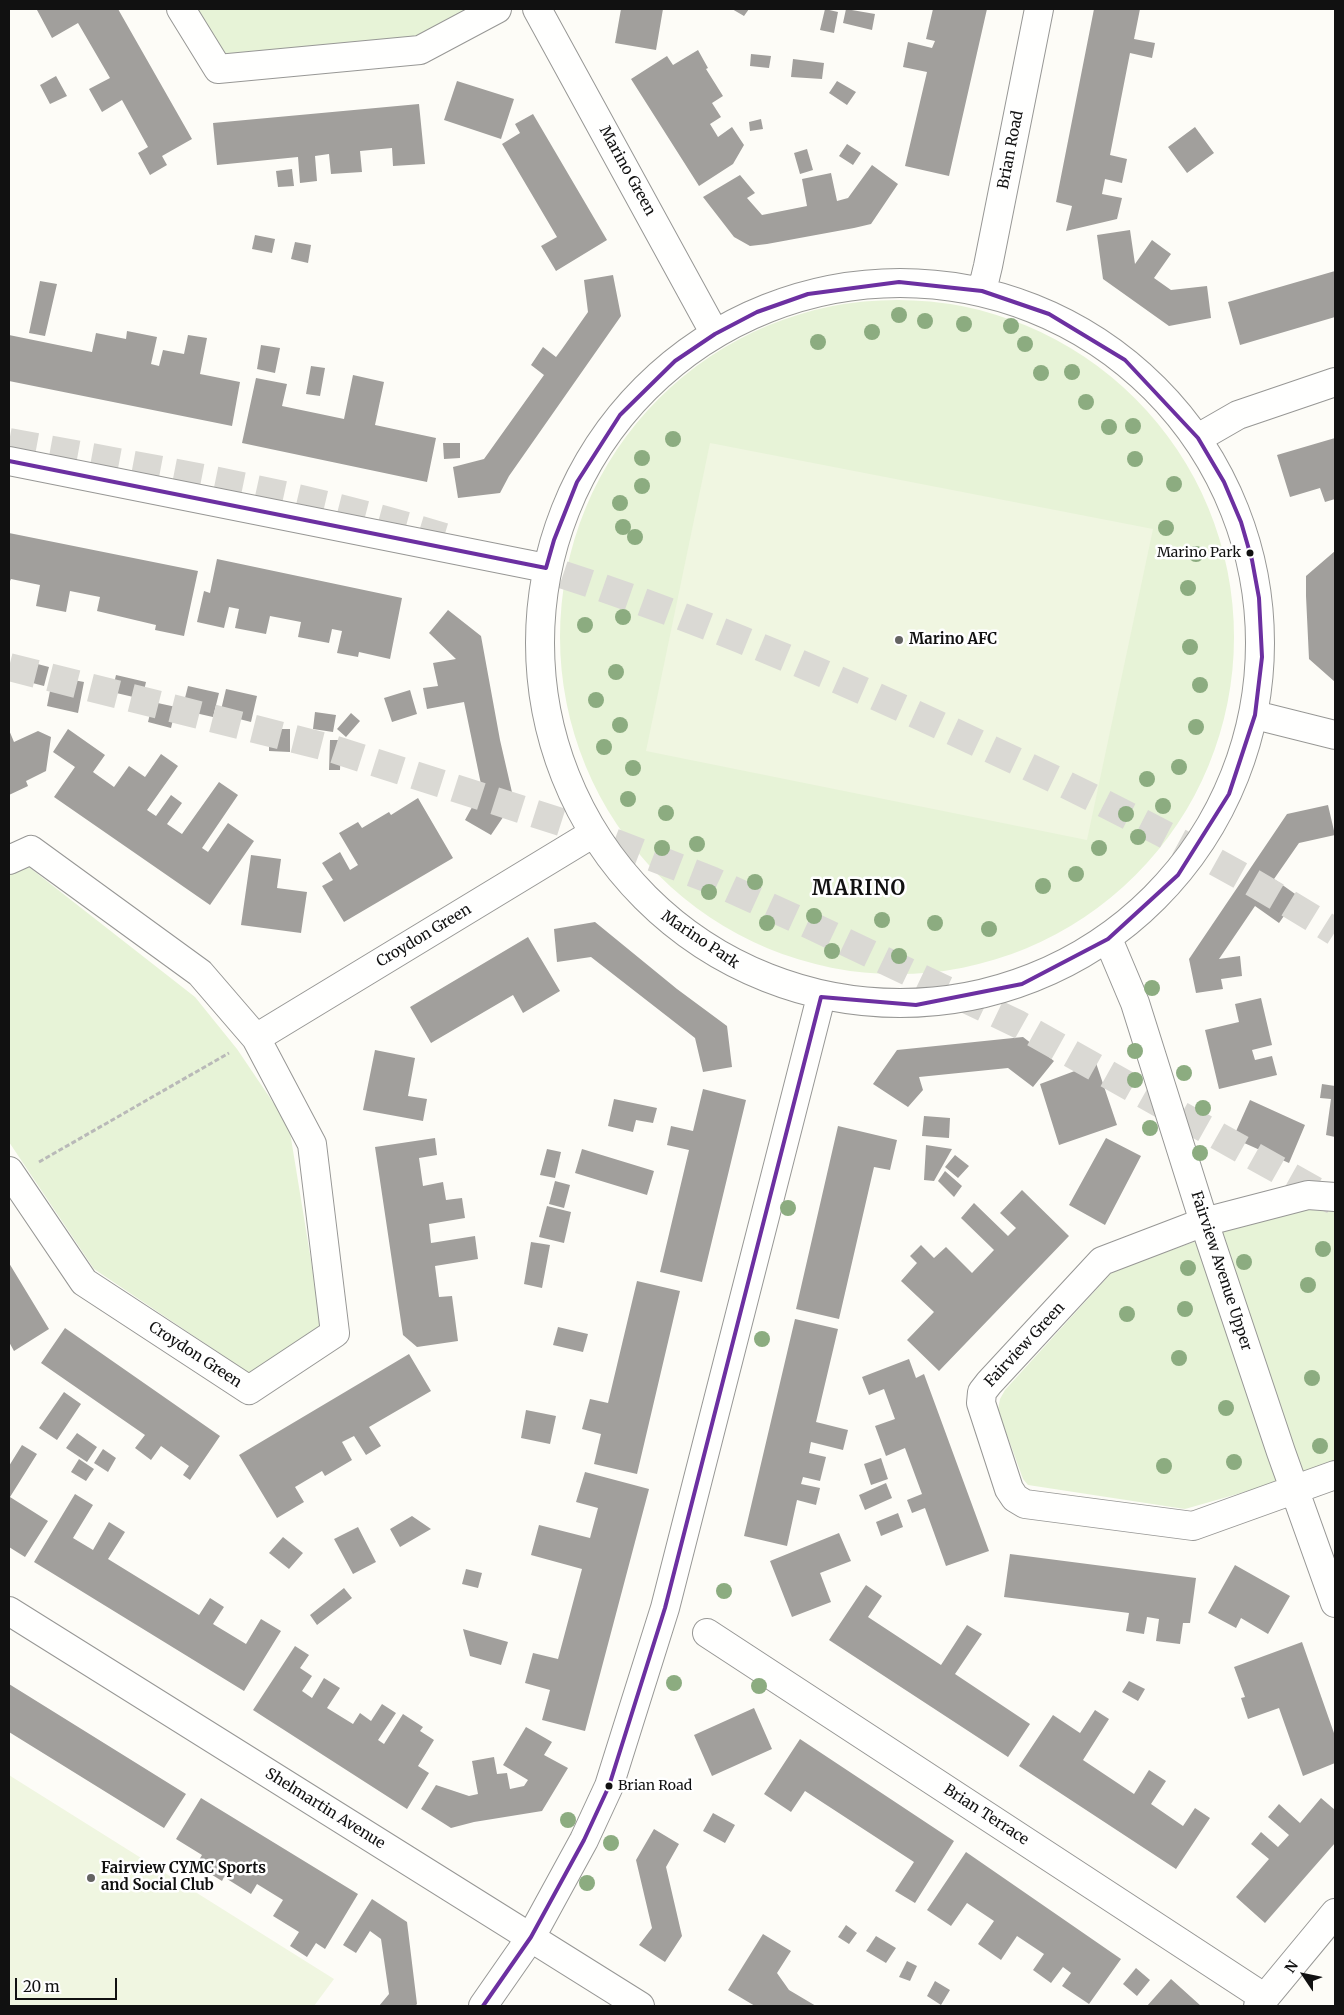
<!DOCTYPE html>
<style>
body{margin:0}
#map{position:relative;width:1344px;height:2015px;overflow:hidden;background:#fdfcf7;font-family:Merriweather,serif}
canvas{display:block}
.frame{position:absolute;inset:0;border:10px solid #111;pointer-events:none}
.north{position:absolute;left:1279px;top:1950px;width:50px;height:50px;-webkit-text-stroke:4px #fff;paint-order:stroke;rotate:304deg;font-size:14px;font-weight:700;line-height:20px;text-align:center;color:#111}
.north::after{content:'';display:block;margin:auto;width:18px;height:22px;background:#111;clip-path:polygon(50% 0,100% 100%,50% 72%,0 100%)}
.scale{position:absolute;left:15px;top:1978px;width:102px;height:22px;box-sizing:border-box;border:2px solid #111;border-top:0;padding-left:6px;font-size:15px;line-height:18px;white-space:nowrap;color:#111;-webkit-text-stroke:4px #fff;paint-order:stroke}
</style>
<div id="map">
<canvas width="1344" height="2015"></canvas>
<div class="frame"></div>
<div class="north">N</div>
<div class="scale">20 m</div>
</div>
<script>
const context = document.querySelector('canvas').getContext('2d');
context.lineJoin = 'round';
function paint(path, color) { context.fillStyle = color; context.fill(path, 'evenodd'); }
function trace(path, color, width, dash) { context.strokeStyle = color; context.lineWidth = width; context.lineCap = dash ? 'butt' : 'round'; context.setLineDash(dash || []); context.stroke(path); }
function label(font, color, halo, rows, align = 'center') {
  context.font = font + ' Merriweather,serif'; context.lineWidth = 5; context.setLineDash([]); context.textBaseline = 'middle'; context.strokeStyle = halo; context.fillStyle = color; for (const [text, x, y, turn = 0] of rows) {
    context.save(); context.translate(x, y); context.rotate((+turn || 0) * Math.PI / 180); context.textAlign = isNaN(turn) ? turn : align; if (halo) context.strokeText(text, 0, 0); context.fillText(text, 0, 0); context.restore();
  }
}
const green = new Path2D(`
 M198 9H466L422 37 225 57Z
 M560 637a337 337 0 1 1 674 0a337 337 0 1 1-674 0Z
 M25 864 195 997 237 1049 289 1126 322 1328 252 1375 94 1269 9 1142V871Z
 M1291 1208 1335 1212V1460L1255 1489 1185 1509 1028 1485 1023 1479 998 1410 1000 1399 1005 1390 1114 1270Z`);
const pitch = new Path2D(`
 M710 443 1153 529 1087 840 646 751Z
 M9 1775 12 1777 334 1979 314 2006H9Z`);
const building = new Path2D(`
 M40 9H118L192 139 162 156 167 165 150 175 138 153 148 147 122 100 102 112 89 89 110 78 78 23 52 38 37 10Z
 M621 9H663L656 50 615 43Z
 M732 9H749L744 16Z
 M825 9 838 12 834 33 820 30Z
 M846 9 875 14 872 30 843 23Z
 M933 9H987L949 176 905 166 927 72 903 67 908 42 932 48 935 41 926 39Z
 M1094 9H1140L1134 39 1155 43 1152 58 1130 53 1110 155 1127 159 1122 183 1105 179 1102 194 1122 198 1117 219 1066 231 1072 206 1056 202Z
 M698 50 708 68 706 69 723 96 712 103 721 117 710 124 718 137 732 127 744 145 733 164 699 186 631 79 667 56 673 65Z
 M751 54 771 56 769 68 750 66Z
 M793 59 824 63 822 79 791 77Z
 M56 76 67 96 50 104 40 85Z
 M457 81 514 99 501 139 444 120Z
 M837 81 856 92 847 105 829 93Z
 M419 104 425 164 393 166 392 148 360 151 362 172 331 174 329 154 315 156 317 181 300 183 298 157 217 165 213 123Z
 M533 114 607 240 556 271 541 246 557 237 502 144 520 133 515 124Z
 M761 119 763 129 750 131 749 122Z
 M1195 127 1214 153 1187 173 1168 147Z
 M847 144 861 153 853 165 839 156Z
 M807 149 813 170 800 174 794 153Z
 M872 165 898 184 871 224 854 228 767 244 750 246 734 237 703 197 740 175 755 193 747 198 762 215 807 206 802 179 831 173 837 201 848 198Z
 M292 169 294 186 278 187 276 171Z
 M1130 230 1135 264 1152 240 1171 254 1154 278 1171 290 1207 286 1211 318 1169 326 1103 279 1097 235Z
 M255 235 275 239 272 253 252 249Z
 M295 242 311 245 308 263 291 259Z
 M1335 271V317L1240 345 1228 302Z
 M613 275 621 316 509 476 500 493 458 498 453 467 484 459 544 375 531 365 543 347 556 357 562 349 588 312 584 280Z
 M40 281 57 284 45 336 29 333Z
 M127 331 157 337 151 364 159 366 163 350 184 354 188 335 207 338 200 374 240 382 232 426 9 381V335L92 352 96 333 126 339Z
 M261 345 280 348 275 373 257 369Z
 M311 366 325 368 320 396 306 394Z
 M353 375 384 382 375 425 436 438 427 482 242 443 256 378 287 384 282 406 344 419Z
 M1335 438V499L1325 502 1320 488 1290 497 1277 455Z
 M443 443H460V458L444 459Z
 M9 533 198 571 184 636 155 630 156 625 97 611 100 597 70 591 66 612 36 606 40 585 11 579 9 583Z
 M1335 551V682L1309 659 1306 596V576Z
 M217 559 402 598 390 659 359 652 358 657 337 653 342 631 332 629 329 643 298 637 301 622 270 616 266 634 235 628 239 609 229 607 224 628 197 622 204 591 210 593Z
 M448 610 481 636 500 740 514 801 491 835 465 820 482 789 464 702 427 709 423 688 438 686 433 663 456 659 429 633Z
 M26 661 49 667 44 686 21 680Z
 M116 675 146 682 142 699 112 692Z
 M53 676 84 682 78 713 47 706Z
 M188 686 219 693 213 717 182 710Z
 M226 689 257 696 251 722 220 714Z
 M410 690 417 714 392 722 384 698Z
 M153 702 176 707 171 728 148 722Z
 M315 712 336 715 333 732 313 729Z
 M351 713 360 721 346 737 337 729Z
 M68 729 105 755 93 772 114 787 129 766 145 777 161 754 178 766 147 810 156 816 171 795 182 803 167 824 182 834 219 782 238 795 202 848 208 852 228 823 254 841 210 905 54 797 75 767 53 752Z
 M269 729H290V752L269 751Z
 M9 730 14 742 38 731 51 737 46 771 26 781 28 786 9 795Z
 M330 740H341L340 770H329Z
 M418 798 453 858 344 922 322 886 333 880 322 863 340 852 350 870 358 865 339 833 358 822 362 828 389 812 391 815Z
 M1328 805 1335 835 1299 843 1274 879 1298 896 1279 923 1255 906 1219 959 1240 956 1242 976 1221 979 1223 989 1196 993 1189 959 1287 814Z
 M251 855 281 859 277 888 307 892 301 933 241 925Z
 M595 922 677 989 727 1026 732 1067 703 1072 695 1038 591 957 557 962 554 929Z
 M528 937 560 991 523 1013 513 995 431 1043 410 1007Z
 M1261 998 1272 1045 1252 1050 1255 1060 1272 1056 1277 1075 1219 1089 1205 1030 1239 1022 1235 1004Z
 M1023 1037 1054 1061 1033 1087 1008 1068 919 1077 923 1090 908 1107 873 1084 897 1050Z
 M375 1050 415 1058 408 1096 427 1099 423 1121 363 1110Z
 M1096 1063 1117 1125 1059 1145 1040 1084Z
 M1322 1084 1335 1086V1137L1326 1135 1331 1099 1320 1098Z
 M703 1089 746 1100 702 1282 660 1272 689 1150 667 1145 671 1126 693 1131Z
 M614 1099 657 1108 653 1123 636 1120 633 1132 608 1126Z
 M1250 1100 1305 1125 1289 1163 1233 1138Z
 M924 1116 950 1118 949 1138 922 1136Z
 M838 1126 897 1140 890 1170 874 1167 839 1319 796 1309Z
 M435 1138 437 1155 419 1158 423 1186 443 1182 446 1200 462 1198 465 1218 429 1224 431 1243 475 1236 478 1259 435 1266 439 1297 452 1296 458 1341 417 1347 403 1335 375 1147Z
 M1106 1138 1141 1156 1105 1225 1069 1205Z
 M926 1145 952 1149 934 1181 924 1180Z
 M547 1149 561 1152 555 1178 540 1175Z
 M582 1149 654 1171 647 1195 575 1173Z
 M955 1155 969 1166 958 1178 945 1167Z
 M945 1171 962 1186 954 1197 938 1181Z
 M555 1181 570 1185 564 1208 549 1204Z
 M1022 1190 1069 1236 939 1371 907 1340 934 1312 901 1281 917 1263 910 1256 921 1245 934 1258 946 1247 972 1273 994 1250 961 1218 974 1203 1008 1236 1016 1228 1000 1213Z
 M547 1206 571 1212 564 1243 539 1237Z
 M531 1242 550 1245 542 1288 524 1284Z
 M9 1263 49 1329 14 1351 9 1342Z
 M637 1281 680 1291 637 1474 594 1464 601 1434 582 1429 590 1399 608 1403Z
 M795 1319 838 1329 816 1422 848 1430 843 1450 811 1442 809 1453 826 1457 820 1481 803 1477 801 1484 820 1488 816 1505 797 1500 787 1546 744 1536Z
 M558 1327 588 1334 583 1352 553 1345Z
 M65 1328 220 1436 190 1480 183 1475 189 1466 161 1446 151 1460 135 1448 145 1435 41 1363Z
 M409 1354 431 1391 369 1427 381 1446 366 1455 354 1436 342 1442 352 1460 325 1476 322 1471 295 1487 304 1502 277 1518 239 1455Z
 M909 1359 916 1378 924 1374 989 1551 946 1566 925 1508 912 1513 907 1500 922 1494 905 1448 886 1456 875 1426 895 1419 884 1389 869 1395 862 1377Z
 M64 1392 81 1404 57 1440 39 1428Z
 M526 1410 556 1416 550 1444 521 1438Z
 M77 1433 97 1447 87 1462 66 1448Z
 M22 1445 37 1454 10 1497 48 1521 25 1557 9 1547V1466Z
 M103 1449 116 1458 108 1472 94 1463Z
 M881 1458 888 1479 871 1485 864 1464Z
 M79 1459 94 1469 86 1481 71 1472Z
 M585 1472 649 1489 585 1731 542 1720 550 1690 525 1683 533 1653 558 1659 582 1569 531 1555 539 1525 590 1538 598 1508 576 1502Z
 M886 1483 892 1498 865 1510 859 1495Z
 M75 1494 93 1505 73 1538 93 1550 109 1522 125 1532 108 1559 199 1615 210 1598 224 1607 213 1624 246 1644 261 1619 281 1631 244 1691 34 1562Z
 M898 1513 903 1527 881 1536 876 1522Z
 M412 1516 431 1529 400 1547 390 1529Z
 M358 1527 376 1562 353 1574 334 1539Z
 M839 1533 851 1561 820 1573 831 1602 792 1617 770 1561Z
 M283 1537 303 1553 289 1569 269 1553Z
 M1010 1554 1196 1578 1190 1623H1183L1180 1644 1156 1641 1159 1619 1147 1617 1144 1634 1126 1631 1129 1613 1004 1597Z
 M1235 1565 1290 1596 1268 1634 1241 1618 1236 1628 1208 1613Z
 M466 1569 482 1573 478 1588 462 1584Z
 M866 1585 882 1596 868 1617 941 1665 967 1625 982 1634 955 1674 1030 1724 1008 1757 829 1640Z
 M344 1588 352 1598 317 1625 310 1615Z
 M463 1629 508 1642 501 1665 470 1656Z
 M1302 1642 1335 1736V1763L1303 1776 1279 1708 1248 1719 1241 1698 1245 1697 1234 1667Z
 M295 1646 309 1655 300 1668 312 1676 302 1691 312 1698 324 1678 340 1688 327 1708 353 1724 360 1713 371 1721 382 1704 396 1713 378 1740 384 1744 403 1714 423 1727 420 1731 434 1740 418 1766 429 1773 407 1809 253 1710Z
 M1129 1681 1145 1689 1138 1701 1122 1692Z
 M9 1684 186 1794 164 1828 9 1732Z
 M754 1708 772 1749 712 1776 694 1735Z
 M1095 1710 1109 1719 1083 1760 1134 1794 1149 1770 1166 1781 1151 1804 1183 1826 1195 1808 1210 1818 1176 1869 1019 1766 1053 1715 1080 1733Z
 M526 1727 552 1742 544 1755 568 1768 542 1811 474 1822 451 1828 421 1809 436 1785 469 1796 478 1794 472 1761 494 1757 497 1774 507 1773 510 1789 524 1786 528 1780 503 1765Z
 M800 1739 954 1841 915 1903 895 1891 914 1862 805 1791 791 1812 764 1794Z
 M201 1798 358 1894 325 1949 316 1943 307 1957 290 1946 299 1932 273 1916 283 1900 257 1884 251 1894 224 1877 222 1881 196 1865 202 1855 176 1839Z
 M1321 1798 1335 1810V1843L1265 1923 1236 1897 1269 1859 1251 1844 1261 1832 1278 1847 1289 1835 1268 1817 1279 1804 1300 1823Z
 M713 1813 735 1825 725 1843 703 1831Z
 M654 1829 679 1844 666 1867 682 1936 665 1962 639 1945 652 1928 636 1860Z
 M966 1852 1121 1959 1089 2004 1062 1986 1071 1973 1063 1967 1051 1983 1033 1970 1044 1954 1017 1936 1001 1960 978 1944 994 1921 967 1903 951 1926 927 1910Z
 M372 1899 407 1922 417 2004 415 2006H379L389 1994 381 1939 370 1931 356 1953 343 1945Z
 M846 1925 857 1933 849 1944 838 1937Z
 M763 1934 791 1951 777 1973 789 1990 816 2006H755L728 1990Z
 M876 1936 896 1948 886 1963 866 1951Z
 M907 1961 917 1966 910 1981 899 1977Z
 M1136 1968 1150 1980 1137 1996 1123 1984Z
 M1171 1979 1201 2006H1147Z
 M935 1981 950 1990 941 2005 927 1996Z`);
const motorwayTunnel = new Path2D(`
 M9 442C155 469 302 493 444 537
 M523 562C682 611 836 676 986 747 1105 802 1224 862 1335 932
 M9 667 330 748 564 823 711 880 816 928 1018 1024 1334 1201`);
const path = new Path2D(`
 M39 1162 229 1053`);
const minor = new Path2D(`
 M181 9 218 69 420 50 497 9
 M537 9 715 334
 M540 643a360 360 0 1 1 720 0a360 360 0 1 1-720 0Z
 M982 291 988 266 1039 9
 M1198 438 1238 415 1335 382
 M9 461 546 568
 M1255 715 1335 735
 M9 860 31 850 200 973 256 1038 312 1144 335 1333 249 1390 84 1282 9 1171
 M1108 939 1135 1003 1204 1222 1281 1452 1335 1603
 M256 1038 592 834
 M1335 1197 1308 1195 1204 1222 1102 1261 989 1383 982 1392 981 1403 1009 1489 1015 1498 1025 1504 1193 1526 1335 1475
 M9 1611 640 2006
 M707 1633 1265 1998
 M483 2006 531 1937 584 1840 609 1786 665 1608 821 997
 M1258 2006 1335 1913`);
const bus1 = new Path2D(`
 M9 461 546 568 554 540 577 482 620 415 675 361 715 334 757 312 808 294 899 282 982 291 1049 314 1125 360 1198 438 1224 482 1241 522 1252 560 1259 598 1262 657 1255 715 1229 794 1178 875 1108 939 1022 984 916 1005 821 997 665 1608 609 1786 584 1840 531 1937 483 2006`);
const trees = [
 [899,315],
 [925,321],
 [964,324],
 [1011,326],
 [872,332],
 [818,342],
 [1025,344],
 [1072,372],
 [1041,373],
 [1086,402],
 [1133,426],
 [1109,427],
 [673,439],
 [642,458],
 [1135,459],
 [1174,484],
 [642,486],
 [620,503],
 [623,527],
 [1166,528],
 [635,537],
 [1196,554],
 [1188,588],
 [623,617],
 [585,625],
 [1190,647],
 [616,672],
 [1200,685],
 [596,700],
 [620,725],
 [1196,727],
 [604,747],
 [1179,767],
 [633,768],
 [1147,779],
 [628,799],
 [1163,806],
 [666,813],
 [1126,814],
 [1138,837],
 [697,844],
 [662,848],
 [1099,848],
 [1076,874],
 [755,882],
 [1043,886],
 [709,892],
 [814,916],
 [882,920],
 [767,923],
 [935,923],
 [989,929],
 [832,951],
 [899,956],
 [1152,988],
 [1135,1051],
 [1184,1073],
 [1135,1080],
 [1203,1108],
 [1150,1128],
 [1200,1153],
 [788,1208],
 [1323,1249],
 [1244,1262],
 [1188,1268],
 [1308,1285],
 [1185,1309],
 [1127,1314],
 [762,1339],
 [1179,1358],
 [1312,1378],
 [1226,1408],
 [1320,1446],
 [1234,1462],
 [1164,1466],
 [724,1591],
 [674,1683],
 [759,1686],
 [568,1820],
 [611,1843],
 [587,1883]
];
const markers = [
 [1250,553,4.5,"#111"],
 [899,640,5,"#646362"],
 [609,1786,4.5,"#111"],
 [91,1878,5,"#646362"]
];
const busNames = [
 ["Marino Park",1241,553],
 ["Brian Road",618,1786,"left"]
];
const streetNames = [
 ["Brian Road",1011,150,-79],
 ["Marino Green",627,171,61],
 ["Croydon Green",424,936,-31],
 ["Marino Park",700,940,34],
 ["Fairview Avenue Upper",1221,1271,72],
 ["Fairview Green",1025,1345,-47],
 ["Croydon Green",195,1355,33],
 ["Shelmartin Avenue",325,1809,32],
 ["Brian Terrace",986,1815,33]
];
const poiNames = [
 ["Marino AFC",909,640],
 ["Fairview CYMC Sports",101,1869],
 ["and Social Club",101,1886]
];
const districtNames = [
 ["MARINO",859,889]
];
paint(green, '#e7f3d7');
paint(pitch, '#f0f6e1');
paint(building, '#a19f9c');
trace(motorwayTunnel, '#dad9d4', 28, [28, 14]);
trace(minor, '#979795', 30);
trace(path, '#b9b9b8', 3, [5, 2.5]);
trace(minor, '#fffffe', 28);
trace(bus1, '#6c30a1', 4);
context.fillStyle = '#8cac80';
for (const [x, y] of trees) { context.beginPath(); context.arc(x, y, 8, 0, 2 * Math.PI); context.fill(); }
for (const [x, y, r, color] of markers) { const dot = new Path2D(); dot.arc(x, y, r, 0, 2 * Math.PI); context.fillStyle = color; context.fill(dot); trace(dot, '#fff', 2); }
label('14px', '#111', '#fff', busNames, 'right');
label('15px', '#111', '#fff', streetNames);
label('bold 15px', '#111', '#fff', poiNames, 'left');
context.letterSpacing = '1px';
label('bold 20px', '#111', '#fff', districtNames);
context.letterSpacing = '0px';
</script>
